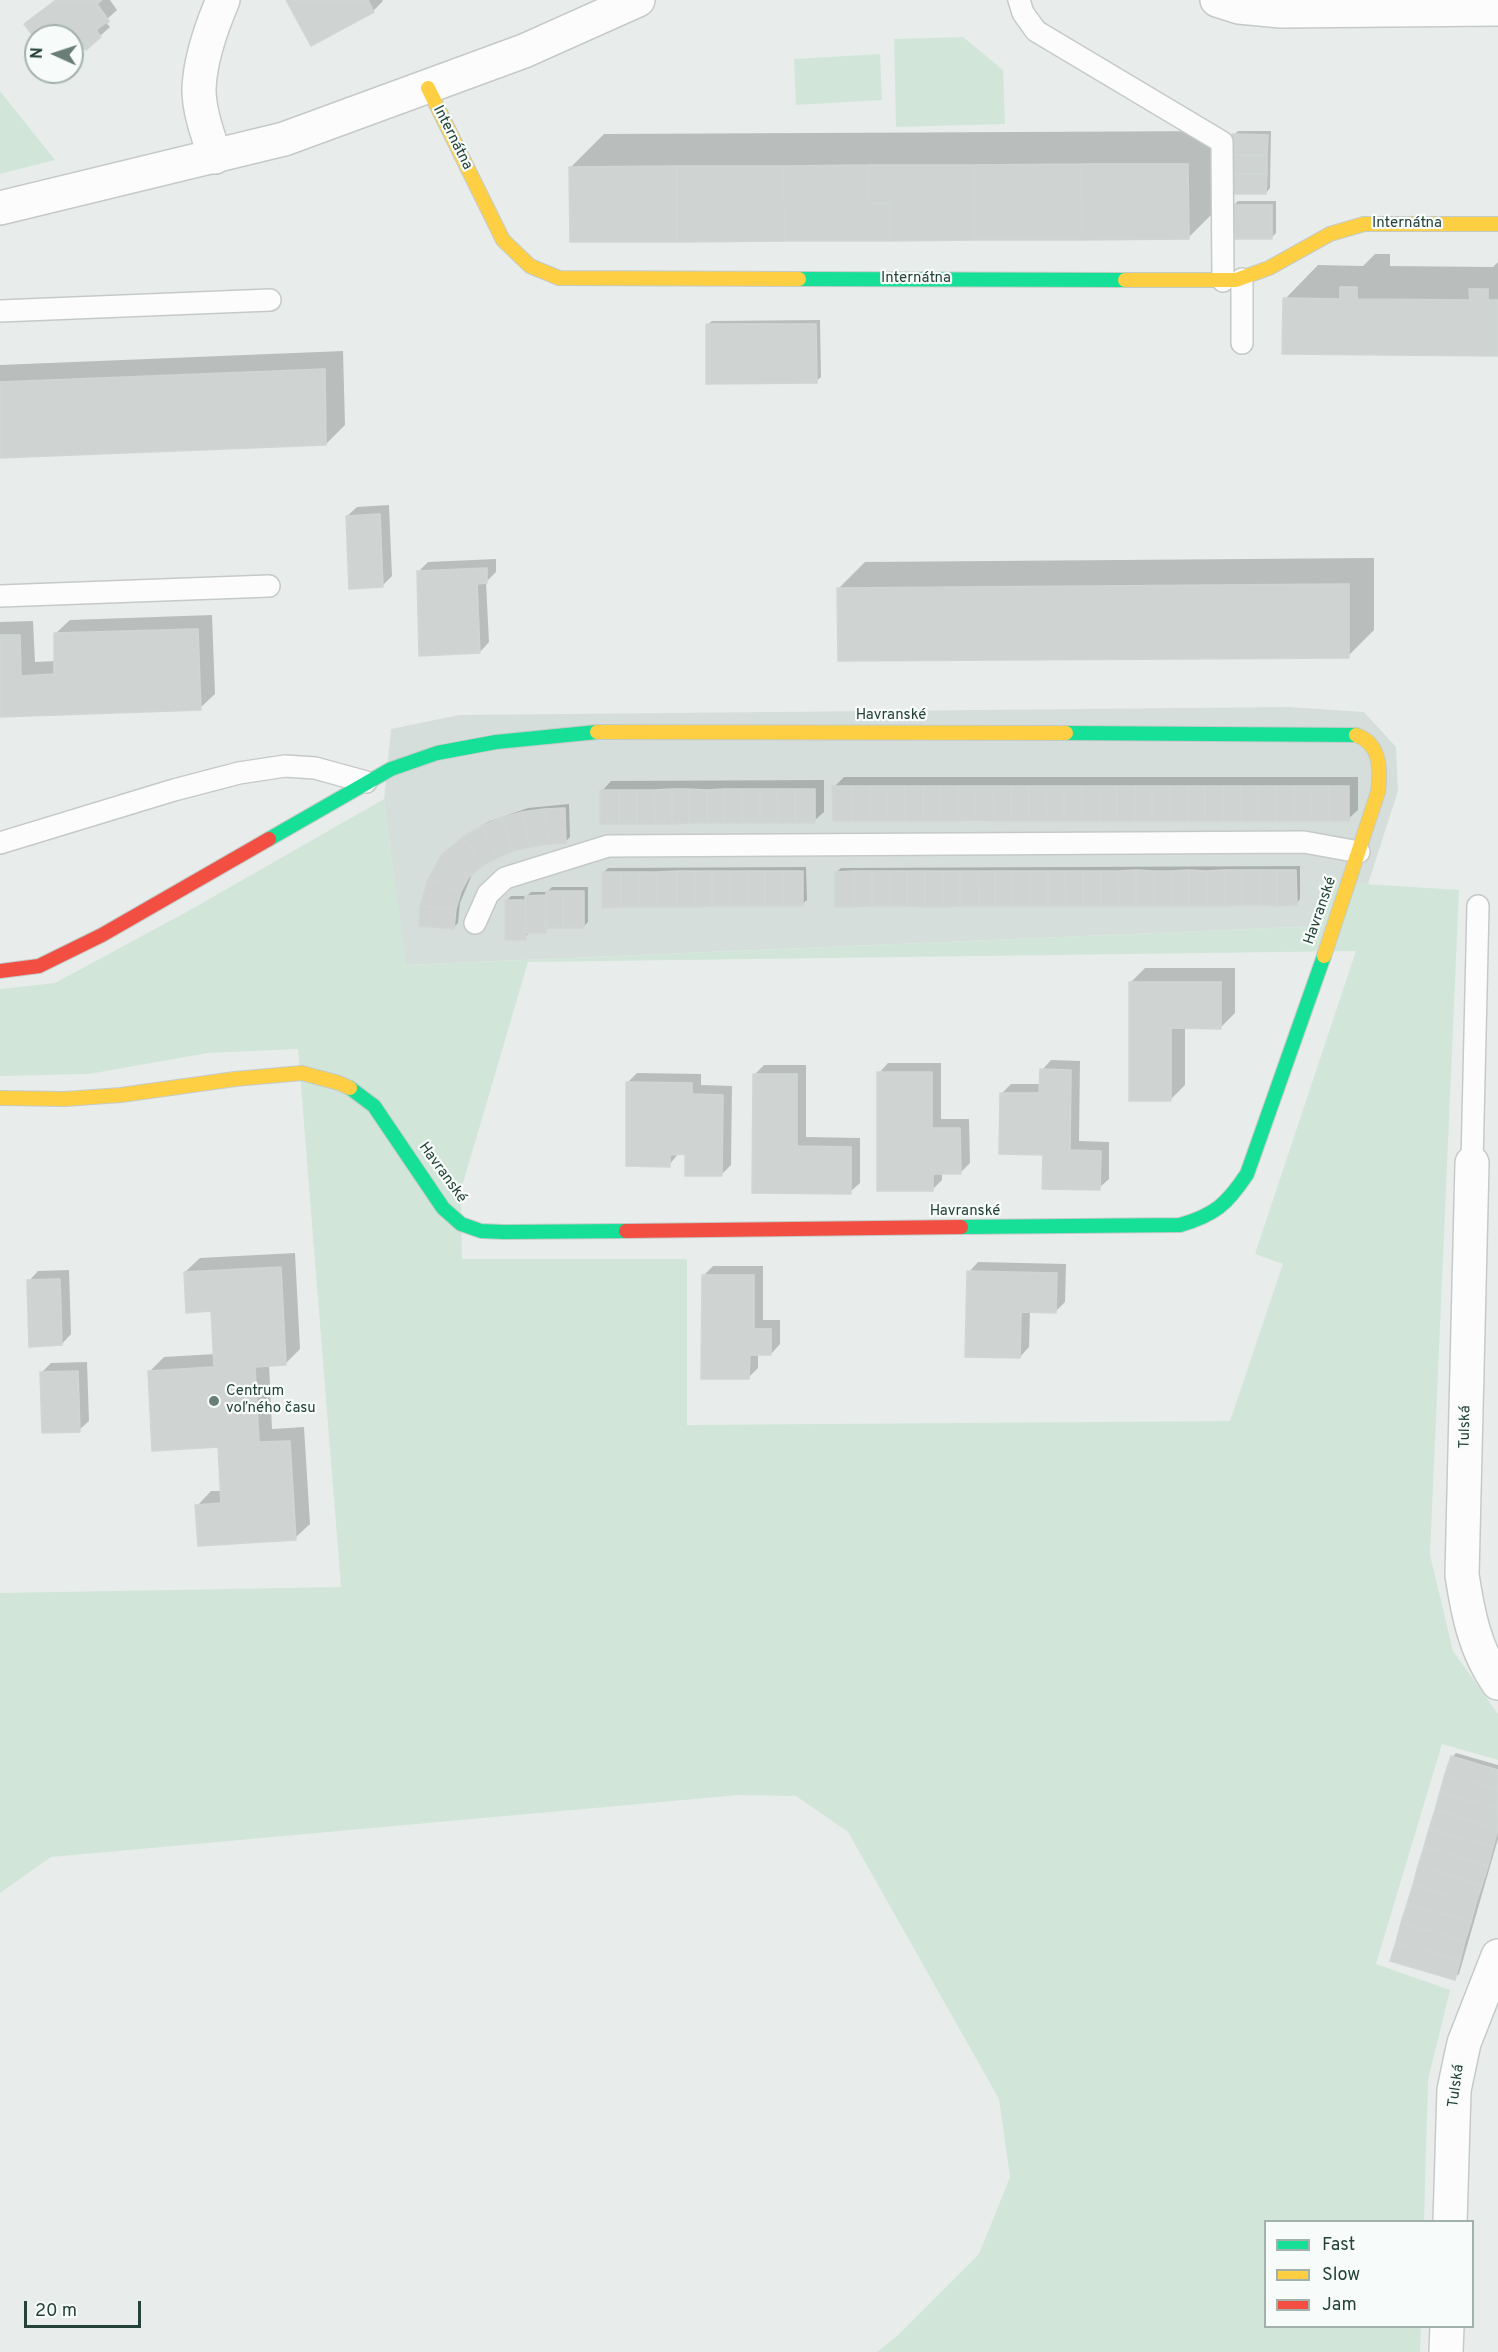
<!DOCTYPE html>
<meta charset="utf-8">
<style>
body{margin:0}
#map{position:relative;width:1498px;height:2352px;overflow:hidden;background:#e8edeb;font-family:Overpass,sans-serif}
canvas{display:block}
.legend{position:absolute;left:1264px;top:2220px;width:210px;height:108px;box-sizing:border-box;background:#f7fbf9;border:2px solid #a3b1ad;margin:0;padding:8px 10px;list-style:none;font-size:18px;color:#24423a}
.legend li{display:flex;align-items:center;gap:12px;height:30px}
.legend b{width:30px;border:2px solid #a3b1ad}
.north{position:absolute;left:24px;top:24px;width:60px;height:60px;box-sizing:border-box;background:#f7fbf9;border:2px solid #a3b1ad;border-radius:50%;rotate:273deg;font-size:16px;font-weight:700;line-height:24px;text-align:center;color:#24423a}
.north::after{content:'';display:block;margin:auto;width:21px;height:27px;background:#697e78;clip-path:polygon(50% 0,100% 100%,50% 72%,0 100%)}
.scale{position:absolute;left:24px;top:2301px;width:117px;height:27px;box-sizing:border-box;border:3px solid #24423a;border-top:0;padding-left:8px;font-size:18px;line-height:21px;white-space:nowrap;color:#24423a;-webkit-text-stroke:4px #f7fbf9;paint-order:stroke}
</style>
<div id="map">
<canvas width="1498" height="2352"></canvas>
<ul class="legend">
<li><b style="height:8px;background:#16e098"></b>Fast</li>
<li><b style="height:8px;background:#ffcf43"></b>Slow</li>
<li><b style="height:8px;background:#f24e42"></b>Jam</li>
</ul>
<div class="north">N</div>
<div class="scale">20 m</div>
</div>
<script>
const context = document.querySelector('canvas').getContext('2d');
context.lineJoin = 'round';
function paint(path, color) { context.fillStyle = color; context.fill(path, 'evenodd'); }
function trace(path, color, width, dash) { context.strokeStyle = color; context.lineWidth = width; context.lineCap = dash ? 'butt' : 'round'; context.setLineDash(dash || []); context.stroke(path); }
function label(font, color, halo, rows, align = 'center') {
  context.font = font + ' Overpass,sans-serif'; context.lineWidth = 4.5; context.setLineDash([]); context.textBaseline = 'middle'; context.strokeStyle = halo; context.fillStyle = color; for (const [text, x, y, turn = 0] of rows) {
    context.save(); context.translate(x, y); context.rotate((+turn || 0) * Math.PI / 180); context.textAlign = isNaN(turn) ? turn : align; if (halo) context.strokeText(text, 0, 0); context.fillText(text, 0, 0); context.restore();
  }
}
const built = new Path2D(`
 M1288 707 1364 712 1396 747 1398 791 1368 884 1319 882 1320 926 405 965 384 799 391 729 459 715Z`);
const green = new Path2D(`
 M963 37 1003 70 1005 124 896 127 894 39Z
 M880 54 882 100 796 105 794 59Z
 M0 91 55 160 0 174Z
 M384 799 406 965 1319 926V881L1459 890 1430 1555 1453 1651 1498 1714V1760L1442 1744 1376 1964 1450 1990 1428 2080 1424 2221 1266 2222V2326L1421 2327 1420 2352H877L898 2335 979 2254 1010 2177 999 2099 848 1832 796 1796 739 1795 51 1857 0 1893V1593L341 1587 298 1049 208 1053 89 1074 0 1076V989L55 983 190 910ZM1356 951 1255 1254 1283 1264 1230 1421 687 1425V1259H462L461 1190 528 962Z`);
const shadow = new Path2D(`
 M55 0H110L117 10 105 21 110 27 100 36 80 41 72 47V36L36 37 26 24Z
 M288 0H382L383 1 373 11Z
 M1221 131 1222 204 1188 238 571 167 604 134Z
 M1238 131H1271L1270 188 1266 193 1234 135Z
 M1238 201H1276V233L1271 238 1233 206Z
 M1375 254H1390V266L1493 267 1498 262V355L1285 299 1318 265 1363 266Z
 M820 320 821 377 816 381 707 325 712 321Z
 M343 351 345 425 326 444 0 456V365Z
 M389 505 392 576 382 586 347 516 357 507Z
 M1374 558V630L1348 656 839 588 865 562Z
 M496 559V572L486 582 489 642 480 652 418 572 428 562Z
 M212 615 215 694 200 708 0 715V622L33 621 35 662 56 661 55 634 70 620Z
 M844 777H1358V810L1348 819 834 787Z
 M824 780V812L814 821 602 791 611 781Z
 M569 804 570 837 565 842 530 845 513 850 481 865 473 872 460 903 458 923 454 927 449 850 469 833 488 822 528 808Z
 M1300 866V899L1296 904 837 872 841 868Z
 M806 867 807 900 802 904 603 873 608 868Z
 M552 887H588V922L583 927 550 926 545 931H530L525 938 506 901 511 896H527L531 892H547Z
 M1145 968H1235V1013L1221 1027H1185V1085L1171 1099 1130 983Z
 M1051 1060 1080 1061 1079 1141 1109 1142V1179L1099 1188 1044 1154 1002 1093 1011 1084H1041L1042 1070Z
 M888 1063H941V1119H969L970 1163 960 1173H942V1180L932 1190 879 1073Z
 M764 1065H806V1137L860 1138V1183L850 1192H753L754 1075Z
 M637 1073 701 1074V1085L732 1086 731 1165 722 1174 687 1153H679L669 1165 628 1082Z
 M295 1253 300 1349 285 1364H269L272 1429 304 1427 310 1524 295 1538 197 1506 211 1491H222L219 1446 150 1371 164 1357 215 1354 213 1310 185 1272 200 1258Z
 M978 1262 1066 1264 1065 1302 1055 1312 1030 1311 1029 1347 1020 1357 969 1272Z
 M713 1266H763V1320H780V1344L771 1354H758V1368L748 1378 704 1275Z
 M69 1270 71 1334 62 1344 29 1281 38 1271Z
 M87 1362 89 1421 79 1430 41 1373 51 1363Z
 M1456 1753 1498 1765V1839L1459 1974 1454 1978 1452 1757Z`);
const building = new Path2D(`
 M56 0H91L107 22 96 30 101 37 86 50 79 43 72 48V36H36V40L24 24Z
 M91 0H102L97 4 109 21 108 23Z
 M286 0H368L374 12 311 46Z
 M1232 134 1268 135 1267 155H1233Z
 M1233 155H1267V174H1232Z
 M1081 164H1188L1189 239 1082 240Z
 M1081 164 1082 240H974V165Z
 M868 165H974V240L890 241V203H869Z
 M868 165 869 203H890V241H785L783 166Z
 M677 166H783L785 241 677 242Z
 M677 166V242H570L569 167Z
 M1232 174H1267L1266 194H1231Z
 M1232 205H1272V239H1232Z
 M1340 287H1357V299L1470 300 1469 289H1488V300H1498V356L1282 354 1283 298 1340 299Z
 M706 324H816L817 383 706 384Z
 M325 369 326 445 0 458V382Z
 M380 514 383 587 349 589 346 516Z
 M487 568V583L477 584 480 653 419 656 417 571Z
 M1349 584V658L838 661 837 588Z
 M198 629 201 710 0 717V635H20L21 676 54 674V633Z
 M832 786H852V821H833Z
 M852 786H870V821H852Z
 M870 786H887L888 821H870Z
 M887 786H905V821H888Z
 M905 786H923V821H905Z
 M923 786H940L941 821H923Z
 M940 786H958V821H941Z
 M958 786H976L975 820 958 821Z
 M976 786H993L994 821 975 820Z
 M993 786H1011V821H994Z
 M1011 786H1029V821H1011Z
 M1029 786H1046L1047 821H1029Z
 M1046 786H1064V821H1047Z
 M1064 786H1082V821H1064Z
 M1082 786H1099L1100 821H1082Z
 M1099 786H1117V821H1100Z
 M1117 786H1135V821H1117Z
 M1135 786H1152V821H1135Z
 M1152 786H1170V821H1152Z
 M1170 786H1188V821H1170Z
 M1188 786H1205V821H1188Z
 M1205 786H1223V821H1205Z
 M1223 786H1241V821H1223Z
 M1241 786H1258V821H1241Z
 M1258 786H1276V821H1258Z
 M1276 786H1294V821H1276Z
 M1294 786H1312L1311 821H1294Z
 M1312 786H1329V821H1311Z
 M1329 786H1349V821H1329Z
 M672 789H689V823L672 824Z
 M672 789V824H655L654 790Z
 M689 789 707 790V823H689Z
 M724 789H742V823H725Z
 M724 789 725 823H707V790Z
 M742 789H760V823H742Z
 M760 789H777L778 823H760Z
 M777 789H795V823H778Z
 M795 789H815V823H795Z
 M600 790H619V824H600Z
 M619 790H637V824H619Z
 M637 790H654L655 824H637Z
 M565 808 566 843 548 844 544 809Z
 M544 809 548 844 530 847 522 812Z
 M522 812 530 847 513 851 501 818Z
 M501 818 513 851 497 858 482 826Z
 M482 826 497 858 482 866 463 837Z
 M463 837 482 866 469 877 442 854Z
 M442 854 469 877 461 892 428 879Z
 M1136 870 1154 871V906H1136Z
 M1136 870V906H1119L1118 871Z
 M1189 870V906H1172L1171 871Z
 M1189 870 1207 871V906H1189Z
 M1224 870 1225 906H1207V871Z
 M1224 870H1242V905L1225 906Z
 M1242 870H1259L1260 905H1242Z
 M1259 870H1277V906L1260 905Z
 M1277 870H1296L1297 905 1277 906Z
 M677 871H695V907H677Z
 M677 871V907H657V872Z
 M695 871H712V906L695 907Z
 M712 871H730V906H712Z
 M730 871H748V906H730Z
 M748 871H765V906H748Z
 M765 871H783V906H765Z
 M783 871H803V906H783Z
 M854 871V907H835V872Z
 M854 871H872V906L854 907Z
 M872 871H890V906H872Z
 M890 871H907V906H890Z
 M907 871H925V907L907 906Z
 M925 871H943V907H925Z
 M943 871H960V906L943 907Z
 M960 871H978L979 906H960Z
 M978 871H995V906H979Z
 M995 871H1012L1013 906H995Z
 M1012 871H1030V906H1013Z
 M1030 871H1048V906H1030Z
 M1048 871H1065L1066 906H1048Z
 M1065 871H1083V906H1066Z
 M1083 871H1101V906H1083Z
 M1101 871H1118L1119 906H1101Z
 M1154 871H1171L1172 906H1154Z
 M602 872H621V907L602 908Z
 M621 872H639V907H621Z
 M639 872H657V907H639Z
 M428 879 461 892 456 909 420 906Z
 M546 891H563V928H545Z
 M563 891H584V928H563Z
 M546 895V933H526L525 896Z
 M505 900H526V940H505Z
 M420 906 456 909 454 929 419 926Z
 M1129 982H1221V1029L1171 1028V1101H1129Z
 M1040 1069 1071 1070 1070 1150 1101 1151 1100 1190 1042 1189 1043 1155 999 1154 1000 1093H1039Z
 M877 1072H932V1128H960L961 1174H933V1191H877Z
 M753 1074H797V1146L851 1147V1194L752 1193Z
 M626 1082 692 1083V1094L723 1095 722 1176H685V1154L670 1155V1167L626 1166Z
 M281 1267 286 1365 255 1367 259 1442 290 1441 296 1540 198 1546 195 1505 221 1503 218 1447 152 1451 148 1371 214 1367 211 1311 186 1313 184 1272Z
 M967 1271 1057 1273 1056 1313 1021 1312 1020 1358 965 1357Z
 M702 1275H754V1329H771V1355H750L749 1379H701Z
 M60 1279 62 1345 29 1347 27 1280Z
 M78 1371 80 1432 42 1433 40 1372Z
 M1451 1756 1498 1770V1790L1445 1774Z
 M1445 1774 1498 1790V1809L1440 1792Z
 M1440 1792 1498 1809V1829L1435 1810Z
 M1435 1810 1498 1829 1493 1847 1429 1829Z
 M1429 1829 1493 1847 1488 1866 1424 1847Z
 M1424 1847 1488 1866 1482 1885 1418 1866Z
 M1418 1866 1482 1885 1476 1903 1413 1885Z
 M1413 1885 1476 1903 1471 1922 1407 1904Z
 M1407 1904 1471 1922 1465 1941 1401 1923Z
 M1401 1923 1465 1941 1460 1961 1396 1942Z
 M1396 1942 1460 1961 1455 1980 1390 1961Z`);
const lane = new Path2D(`
 M1019 0 1023 13 1036 31 1222 142 1223 281
 M0 311 270 300
 M1242 343V279
 M0 596 269 586
 M0 843 174 790 239 773 285 766 315 768 366 782
 M475 923 488 894 505 878 608 846 1304 842 1359 852
 M1472 1163 1478 906`);
const street = new Path2D(`
 M1217 0 1239 7 1281 11 1498 9
 M215 157C208 135 199 112 199 89 200 59 211 28 223 0
 M0 208 284 139 524 51 638 0
 M1472 1163 1462 1575C1468 1614 1475 1650 1498 1683
 M1450 2222 1454 2090 1464 2043 1498 1956
 M1446 2352 1447 2326`);
const fast = new Path2D(`
 M799 279 1125 280
 M1066 733 1356 735
 M269 839 391 769 437 753 496 742 597 732
 M350 1088 374 1106 443 1208 461 1224 481 1231 504 1232 626 1231
 M961 1227 1180 1225C1215 1215 1227 1204 1247 1174L1324 956`);
const slow = new Path2D(`
 M428 88 503 240 530 266 559 278 799 279
 M1125 280H1236L1269 268 1330 234 1364 224H1498
 M597 732 1066 733
 M1324 956 1378 792C1381 770 1381 743 1356 735
 M0 1098 65 1099 121 1095 235 1079 302 1073 339 1083 350 1088`);
const jam = new Path2D(`
 M0 971 39 966 102 935 269 839
 M626 1231 961 1227`);
const markers = [
 [214,1401,6,"#697e78"]
];
const streetNames = [
 ["Internátna",452,138,63],
 ["Internátna",1407,224],
 ["Internátna",916,279],
 ["Havranské",891,716],
 ["Havranské",1321,911,-71],
 ["Havranské",442,1173,54],
 ["Havranské",965,1212],
 ["Tulská",1466,1427,-89],
 ["Tulská",1457,2086,-82]
];
const poiNames = [
 ["Centrum",226,1392],
 ["voľného času",226,1409]
];
paint(built, '#d6dedb');
paint(green, '#d1e6d8');
paint(shadow, '#0003');
paint(building, '#cfd4d2');
trace(building, '#d1d6d4', 1.5);
trace(lane, '#c5cac8', 24);
trace(street, '#c5cac8', 36);
trace(fast, '#c3cbc8', 16);
trace(slow, '#c3cbc8', 16);
trace(jam, '#c3cbc8', 16);
trace(lane, '#fcfcfc', 21);
trace(street, '#fcfcfc', 33);
trace(fast, '#16e098', 14);
trace(slow, '#ffcf43', 14);
trace(jam, '#f24e42', 14);
for (const [x, y, r, color] of markers) { const dot = new Path2D(); dot.arc(x, y, r, 0, 2 * Math.PI); context.fillStyle = color; context.fill(dot); trace(dot, '#f7fbf9', 2); }
label('15px', '#24423a', '#f7fbf9', streetNames);
label('15px', '#24423a', '#f7fbf9', poiNames, 'left');
</script>
